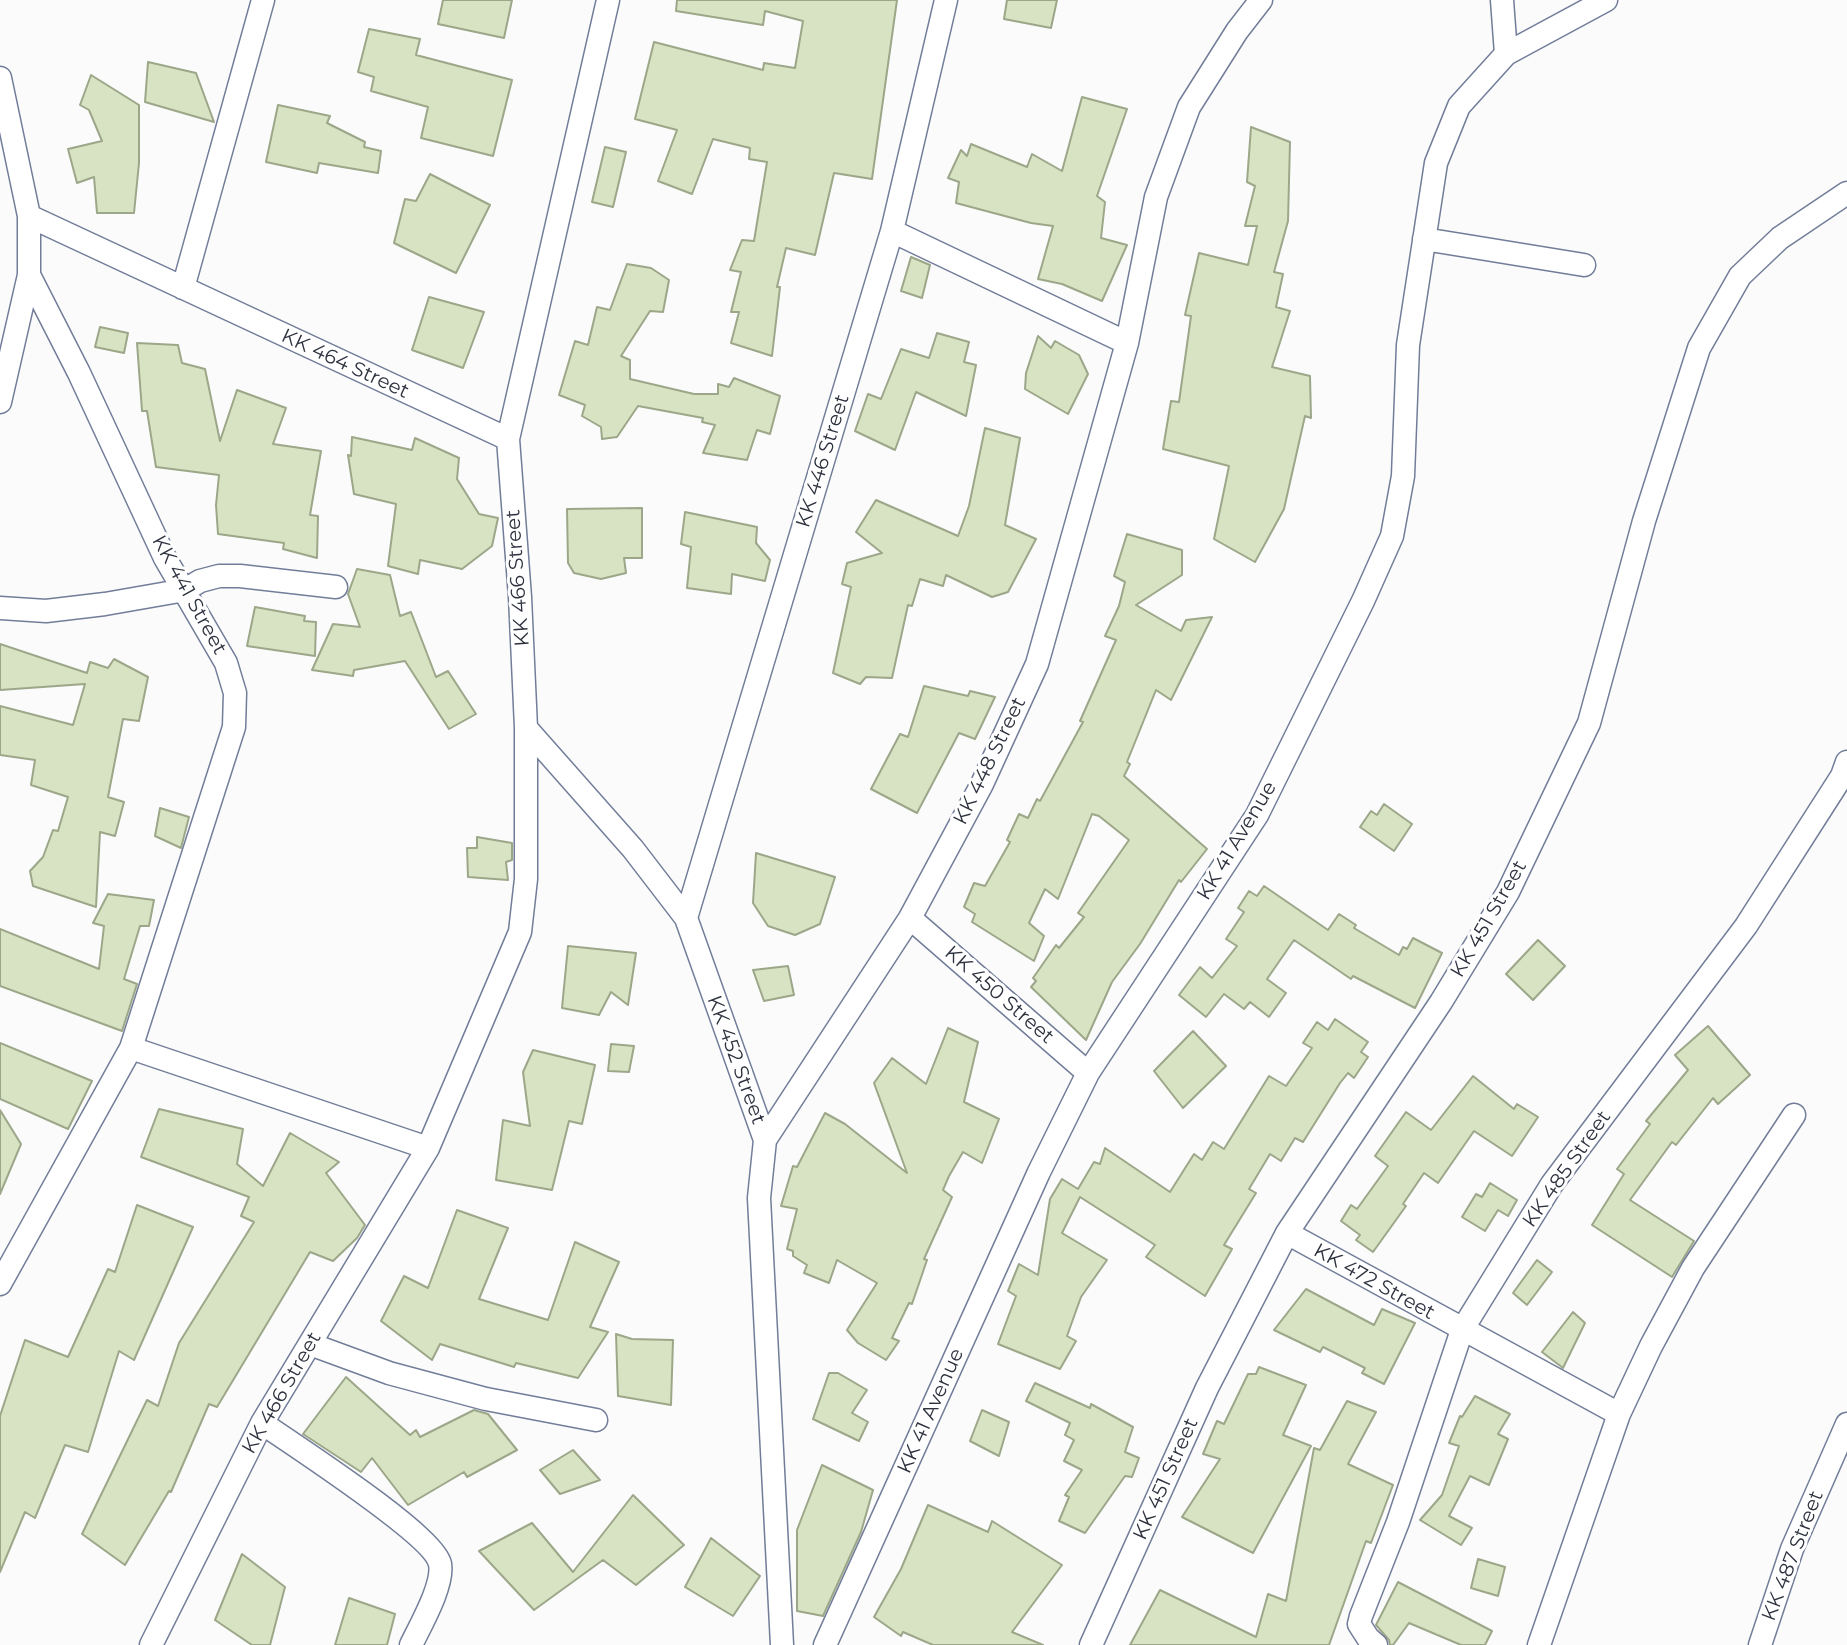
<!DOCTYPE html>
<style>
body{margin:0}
canvas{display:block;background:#fbfbfb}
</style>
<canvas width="1847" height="1645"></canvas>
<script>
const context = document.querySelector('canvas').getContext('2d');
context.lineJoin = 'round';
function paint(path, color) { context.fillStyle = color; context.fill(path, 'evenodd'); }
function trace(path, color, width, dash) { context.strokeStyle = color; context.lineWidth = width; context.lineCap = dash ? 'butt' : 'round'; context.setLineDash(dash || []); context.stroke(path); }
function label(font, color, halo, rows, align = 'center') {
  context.font = font + ' Montserrat,sans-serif'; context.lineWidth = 6; context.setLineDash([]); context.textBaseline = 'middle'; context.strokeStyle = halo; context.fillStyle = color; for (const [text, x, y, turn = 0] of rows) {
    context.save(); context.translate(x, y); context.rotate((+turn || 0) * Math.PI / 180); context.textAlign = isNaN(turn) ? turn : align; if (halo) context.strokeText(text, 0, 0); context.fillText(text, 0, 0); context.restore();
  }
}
const building = new Path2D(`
 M443 0H512L504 38 438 24Z
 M677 0H897L872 179 834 173 815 255 786 248 777 287H780L772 356 731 343 739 312H731L741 272 730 270 742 240 754 241 767 162 749 159 750 148 713 139 692 194 658 181 677 130 635 119 654 42 763 70 764 63 795 68 803 21 765 11 763 25 676 11Z
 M1007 0H1057L1051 28 1004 19Z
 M369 29 420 39 416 55 512 80 493 156 421 138 428 107 371 91 374 77 358 72Z
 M148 62 196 73 214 122 145 102Z
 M91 75 139 105V163L134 213H97L94 177 77 183 68 149 102 141 89 110 80 105Z
 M1082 97 1127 109 1097 196 1105 202 1101 238 1127 245 1102 301 1062 284 1038 279 1053 226 1031 223 956 203 959 182 948 178 961 150 967 156 971 144 1027 167 1032 154 1062 171Z
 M278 105 330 116 327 123 365 142 364 147 381 151 378 173 319 163 317 173 266 162Z
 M1251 127 1290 142 1288 221 1274 272 1283 274 1276 307 1290 311 1272 367 1310 376 1311 418 1305 416 1284 509 1255 562 1214 539 1229 466 1163 449 1171 401 1179 402 1191 316 1185 315 1199 253 1248 265 1257 226H1245L1255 186 1247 182Z
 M605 147 626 152 613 207 592 202Z
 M430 174 490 205 456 273 394 243 405 199 416 201Z
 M911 257 930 265 922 298 901 291Z
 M627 264 651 268 669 280 663 312 650 311 621 356 630 360V379L694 394H718V384L729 387 734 378 780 396 770 434 757 430 747 460 703 453 715 425 702 422 703 418 638 406 617 437 602 439 601 427 582 416 585 405 559 395 575 341 588 345 597 307 610 310Z
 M429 297 484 312 463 368 412 350Z
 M100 327 128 333 124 353 95 347Z
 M937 333 969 342 964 362 976 365 966 416 916 392 895 450 855 431 868 394 881 399 901 349 929 358Z
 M1038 336 1051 348 1055 341 1079 355 1088 374 1068 414 1025 389 1026 373Z
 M137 343 178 345 182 363 205 369 220 441 237 390 286 408 273 444 321 451 310 515 318 516 317 558 283 549 284 543 218 534 216 505 219 475 156 467 147 411H142Z
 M985 428 1020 438 1005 525 1036 539 1008 592 992 597 946 575 943 586 920 579 912 606 908 605 892 678 866 677 860 684 833 673 851 587 842 584 847 563 882 553 856 532 876 500 958 536 969 506Z
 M352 437 412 450 415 438 459 458 457 479 479 514 498 518 492 546 462 569 420 560 418 574 388 566 396 504 354 494 348 455 351 456Z
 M642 508V558H624L626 573 601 579 574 573 568 563 567 509Z
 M685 512 757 527 756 543 770 560 765 581 732 574 731 594 687 588 691 547 681 544Z
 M1127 534 1182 550V575L1136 605 1181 631 1186 620 1212 617 1171 700 1156 690 1127 762 1130 764 1124 776 1207 849 1181 882 1179 880 1140 944 1112 982 1086 1040 1031 987 1036 981 1033 978 1056 945 1059 948 1084 917 1078 913 1129 840 1099 816 1092 814 1058 899 1045 889 1029 923 1044 936 1034 961 972 922 975 914 964 907 974 883 985 886 1010 842 1007 840 1019 814 1028 818 1037 799 1040 801 1083 722 1080 721 1116 640 1105 636 1119 606 1125 582 1114 576Z
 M357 569 390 575 400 616 411 612 436 677 448 671 476 714 449 729 405 661 354 670 353 676 312 670 333 624 360 627 348 594Z
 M255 607 305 616 304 621 316 622 315 656 247 646Z
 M0 644 87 673 90 662 108 668 114 659 148 677 139 721 123 719 108 797 124 802 115 836 100 832 96 907 33 886 30 871 43 857 53 830 58 831 68 797 31 785 35 760 0 755V706L73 725 85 684 0 690Z
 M924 686 968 696 970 691 995 697 975 739 959 733 917 813 871 789 900 734 908 737Z
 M1384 804 1412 824 1394 851 1360 827 1371 811 1377 815Z
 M160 808 189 817 181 848 155 836Z
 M477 837 512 843V860L506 862 508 880 468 877 467 848H477Z
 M756 853 835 877 820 924 795 935 768 926 753 903Z
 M1264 886 1328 930 1339 914 1356 925 1354 928 1399 955 1403 947 1407 949 1413 938 1442 953 1415 1008 1353 976 1351 979 1294 940 1267 979 1286 993 1269 1017 1250 1002 1244 1009 1224 994 1206 1017 1179 995 1200 967 1212 978 1237 946 1226 939 1244 912 1238 908 1249 891 1257 896Z
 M108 894 154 900 149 926H140L124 979 137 984 122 1031 0 986V929L99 969 104 926 93 923Z
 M1538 940 1565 966 1533 1000 1506 974Z
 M568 946 636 953 628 1005 611 992 599 1015 562 1008Z
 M788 966 794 995 764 1001 753 970Z
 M1335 1019 1368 1042 1361 1052 1368 1057 1354 1078 1348 1073 1340 1083 1303 1142 1295 1138 1281 1161 1270 1154 1249 1189 1256 1193 1224 1245 1232 1249 1205 1296 1146 1257 1155 1245 1080 1197 1062 1233 1107 1260 1081 1297 1067 1336 1076 1341 1060 1369 998 1344 1016 1296 1008 1291 1019 1264 1038 1275 1050 1199 1062 1179 1078 1189 1094 1162 1100 1164 1105 1148 1170 1192 1194 1154 1202 1160 1213 1142 1224 1149 1269 1076 1286 1086 1312 1048 1303 1043 1317 1022 1328 1030Z
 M1708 1026 1750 1075 1718 1104 1713 1098 1676 1145 1672 1142 1630 1200 1694 1241 1672 1277 1592 1225 1624 1174 1617 1169 1650 1124 1646 1121 1688 1070 1675 1055Z
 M948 1028 978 1042 964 1102 999 1119 982 1163 963 1152 949 1176 943 1190 952 1197 924 1259 927 1260 912 1304 909 1303 892 1338 899 1341 886 1360 858 1343 847 1330 877 1283 837 1260 829 1283 804 1273 807 1265 793 1256V1251L787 1249 797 1209 781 1206 793 1166 797 1167 825 1113 845 1124 907 1173 874 1083 892 1058 926 1084Z
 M1193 1031 1226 1066 1183 1108 1154 1071Z
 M0 1043 92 1081 68 1129 0 1099Z
 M611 1044 634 1046 629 1072 608 1071Z
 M533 1050 595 1065 582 1124 569 1121 552 1190 496 1180 503 1120 530 1126 523 1072Z
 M1473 1076 1514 1109 1517 1104 1538 1117 1512 1156 1474 1131 1438 1183 1424 1173 1403 1204 1406 1206 1373 1252 1356 1240 1360 1235 1341 1221 1351 1205 1357 1209 1388 1166 1375 1156 1406 1112 1431 1130Z
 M159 1109 243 1129 237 1164 263 1186 290 1133 339 1162 326 1173 365 1225 357 1238 333 1261 310 1252 217 1407 209 1404 171 1492 169 1491 125 1565 82 1534 147 1400 158 1406 179 1343 254 1222 241 1216 249 1197 141 1157Z
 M0 1110 21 1144 0 1194Z
 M1490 1183 1517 1200 1508 1216 1498 1210 1485 1231 1462 1217 1476 1194 1482 1197Z
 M137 1205 193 1227 134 1360 119 1351 88 1452 65 1445 35 1518 25 1512 0 1572V1416L25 1340 68 1357 108 1269 115 1272Z
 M457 1210 508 1228 479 1299 548 1320 575 1242 619 1262 590 1327 608 1332 578 1378 516 1363 514 1367 440 1344 432 1360 381 1321 404 1276 428 1288Z
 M1537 1260 1552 1272 1527 1305 1513 1293Z
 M1306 1289 1374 1325 1382 1309 1415 1323 1384 1384 1362 1373 1365 1368 1323 1347 1320 1352 1274 1330Z
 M1573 1312 1585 1323 1563 1368 1542 1352Z
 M616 1334 632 1339 673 1340 671 1405 618 1396Z
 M1259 1367 1306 1385 1283 1435 1311 1446 1253 1553 1182 1517 1220 1459 1203 1454 1217 1421 1224 1424 1248 1374H1256Z
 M829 1373H838L867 1390 852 1413 868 1422 859 1441 813 1419Z
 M346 1377 410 1435 416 1430 420 1437 474 1410 488 1414 517 1450 467 1477 464 1472 408 1505 372 1458 361 1472 303 1434Z
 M1035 1383 1090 1408 1091 1404 1133 1427 1125 1452 1139 1458 1132 1477 1125 1476 1085 1533 1059 1521 1069 1497 1065 1495 1082 1470 1064 1461 1074 1440 1065 1435 1070 1423 1026 1401Z
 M1475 1396 1510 1414 1498 1434 1508 1439 1489 1485 1470 1476 1449 1516 1472 1528 1461 1545 1420 1520 1442 1495 1459 1446 1449 1443 1460 1416 1462 1417Z
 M1347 1401 1376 1412 1348 1464 1393 1485 1371 1543 1366 1541 1329 1645H1130L1160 1590 1256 1637 1268 1594 1286 1601 1314 1448 1320 1450Z
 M982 1410 1009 1422 999 1456 970 1441Z
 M573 1450 600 1480 560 1494 540 1470Z
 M822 1465 873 1490 861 1532 823 1616 797 1611V1530Z
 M633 1495 684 1545 636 1585 603 1560 534 1610 479 1551 532 1523 573 1572Z
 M928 1505 988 1532 992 1521 1062 1565 1012 1632 1043 1645H933L903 1632 901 1636 874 1617 901 1569Z
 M711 1538 760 1576 733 1616 685 1587Z
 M242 1554 285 1587 270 1645H252L215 1620Z
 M1478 1559 1505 1567 1498 1596 1471 1588Z
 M1398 1582 1492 1631 1485 1645H1461L1409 1623 1393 1645H1390L1389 1640 1376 1625Z
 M349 1598 395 1614 387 1645H335Z`);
const minor = new Path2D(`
 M1506 54 1606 0
 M0 78 29 216V275L79 373 165 558 226 663 235 693 234 727 131 1048 0 1284
 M29 216 508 439
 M892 231 1127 343
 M1424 239 1584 265
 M183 288 263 0
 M0 402 29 275
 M0 608 46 611 105 604 185 590 200 581 219 576H240L336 587
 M526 728 633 849 686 918 765 1140 759 1198 782 1645
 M686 918 892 231 946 0
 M910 918 1088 1073
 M131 1048 428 1148
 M765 1140 910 918 982 784 1037 664 1127 343 1156 197 1189 107 1237 31 1261 0
 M1287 1233 1619 1414
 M310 1344 389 1373 486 1399 596 1420
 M262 1423C292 1444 434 1535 440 1564 444 1585 420 1626 411 1645
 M151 1645 262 1423 428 1148 520 932 526 879V728L520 597 508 439 608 0
 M825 1645 1039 1172 1088 1073 1257 815 1363 601 1392 536 1403 476 1408 345 1436 163 1459 106 1506 54 1502 0
 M1091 1645 1207 1388 1287 1233 1441 1002 1508 892 1589 723 1644 521 1699 348 1740 276 1780 238 1847 193
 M1376 1645 1368 1638 1359 1624 1361 1616 1398 1522 1462 1330 1552 1184 1746 926 1842 776 1847 762
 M1539 1645 1619 1414 1651 1346 1693 1268 1794 1115
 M1760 1645 1792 1549 1847 1424`);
const streetNames = [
 ["KK 464 Street",345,364,25],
 ["KK 446 Street",823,461,-73],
 ["KK 466 Street",518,578,-94],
 ["KK 441 Street",189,595,61],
 ["KK 448 Street",990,761,-64],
 ["KK 41 Avenue",1237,841,-59],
 ["KK 451 Street",1489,919,-60],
 ["KK 450 Street",999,995,41],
 ["KK 452 Street",736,1060,70],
 ["KK 485 Street",1567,1169,-55],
 ["KK 472 Street",1374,1282,29],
 ["KK 466 Street",282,1393,-60],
 ["KK 41 Avenue",931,1411,-66],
 ["KK 451 Street",1166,1479,-66],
 ["KK 487 Street",1793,1556,-69]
];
paint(building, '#d7e3c3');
trace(building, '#9ca789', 2);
trace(minor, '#727d99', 25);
trace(minor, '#fff', 22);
label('20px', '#2d323e', '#fff', streetNames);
</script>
